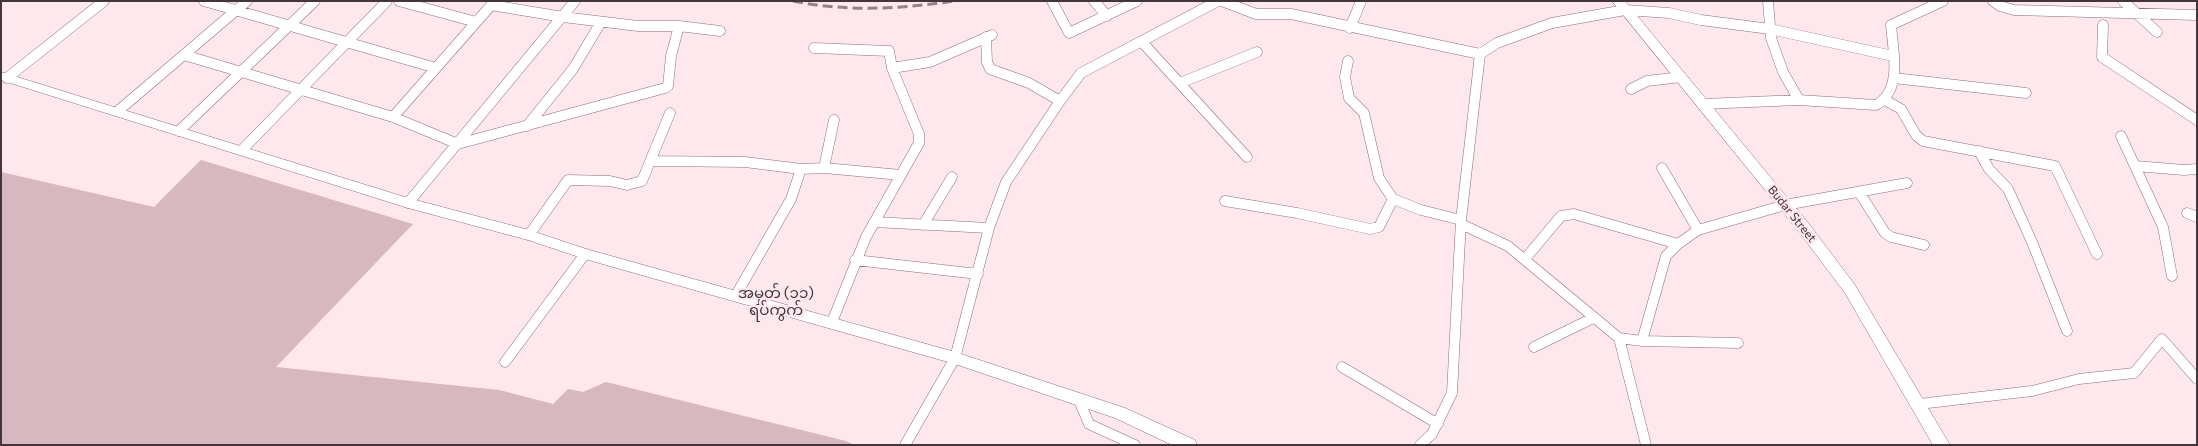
<!DOCTYPE html>
<meta charset="utf-8">
<style>
body{margin:0}
#map{position:relative;width:2198px;height:446px;overflow:hidden;background:#fee7ed;font-family:Commissioner,sans-serif}
canvas{display:block}
.frame{position:absolute;inset:0;border:2px solid #433539;pointer-events:none}
</style>
<div id="map">
<canvas width="2198" height="446"></canvas>
<div class="frame"></div>
</div>
<script>
const context = document.querySelector('canvas').getContext('2d');
context.lineJoin = 'round';
function paint(path, color) { context.fillStyle = color; context.fill(path, 'evenodd'); }
function trace(path, color, width, dash) { context.strokeStyle = color; context.lineWidth = width; context.lineCap = dash ? 'butt' : 'round'; context.setLineDash(dash || []); context.stroke(path); }
function label(font, color, halo, rows, align = 'center') {
  context.font = font + ' Commissioner,"Noto Sans Myanmar",sans-serif'; context.lineWidth = 5; context.setLineDash([]); context.textBaseline = 'middle'; context.strokeStyle = halo; context.fillStyle = color; for (const [text, x, y, turn = 0] of rows) {
    context.save(); context.translate(x, y); context.rotate((+turn || 0) * Math.PI / 180); context.textAlign = isNaN(turn) ? turn : align; if (halo) context.strokeText(text, 0, 0); context.fillText(text, 0, 0); context.restore();
  }
}
const green = new Path2D(`
 M201 160 413 224 276 367 499 390 553 404 568 389 583 392 606 382 846 441 854 445H1V172L154 207Z`);
const minor = new Path2D(`
 M204 1 436 68
 M399 1 476 22
 M1052 1 1069 33 1137 1
 M1094 1 1107 16
 M1222 1 1256 14H1291L1480 54
 M1768 1 1771 38 1783 72 1799 100
 M1993 1 2000 6 2014 10 2197 15
 M2123 1 2157 32
 M491 5 563 17 638 26H679L720 31
 M2103 25 2102 57 2197 120
 M1350 28 1361 1
 M986 37 987 62 990 69 1029 83 1060 101
 M1142 42 1247 157
 M814 48 889 51 892 68 919 134V143L866 237 832 322
 M184 55 393 117 458 144 665 88 668 86 671 56 679 26
 M1348 61 1345 77 1349 98 1364 113 1379 178 1393 199 1421 210 1461 220
 M892 68 930 62 992 35
 M7 78 104 1
 M1894 78 2026 93
 M1180 83 1257 52
 M1631 89 1647 81 1681 77
 M1885 100 1901 109 1916 135 1923 141 2055 166 2097 254
 M1703 104 1799 100 1876 105C1903 90 1893 51 1891 25L1943 1
 M118 111 247 1
 M393 117 494 2
 M527 126 573 69 601 22
 M179 131 315 1
 M2121 136 2163 227 2172 276
 M242 150 387 1
 M1979 151 1989 169 2008 189 2032 242 2067 331
 M651 161 745 162 801 169 824 168 901 175
 M2135 166 2184 170 2197 169
 M824 168 834 120
 M1662 168 1698 230
 M1859 192 1885 233 1891 237 1924 245
 M1225 201 1297 213 1370 229 1379 227 1393 199
 M408 203 575 1
 M2187 213 2197 217
 M874 222 989 228
 M1461 224 1508 246 1619 338 1642 341 1738 343
 M923 225 952 177
 M529 235 568 180 610 181 627 185 642 181 670 113
 M1525 259 1561 216 1574 214 1678 244
 M855 260 978 274
 M736 295 791 199 801 169
 M1619 338 1646 445
 M1642 341 1666 256 1678 244 1698 230 1785 205 1907 183
 M1534 347 1593 318
 M505 362 585 254
 M1342 367 1438 424
 M1078 398 1089 424 1135 445
 M1919 404 2032 391 2079 379 2134 373 2162 339 2197 379
 M905 445 955 358 989 228 1006 182 1060 101 1081 73 1218 1
 M1420 445 1432 434 1452 393 1461 220 1480 54 1497 43 1552 23 1625 10 1669 13 1701 20 1770 29 1893 56`);
const secondary = new Path2D(`
 M1612 1H1625L1809 224 1855 285 1950 445H1933L1845 293 1799 232Z
 M1 72 408 198 529 230 586 249 955 352 1125 408 1195 440 1197 445H1172L1115 418 955 364 585 259 528 240 408 208 1 80Z`);
const rail = new Path2D(`
 M793 1C847 12 900 9 954 1`);
const streetNames = [
 ["Budar Street",1792,214,51]
];
const quarterNames = [
 ["အမှတ် (၁၁)",776,293],
 ["ရပ်ကွက်",776,310]
];
paint(green, '#d7b7c0');
trace(minor, '#8f6e77', 11);
trace(secondary, '#8f6e77', 1);
trace(minor, '#fff', 10);
paint(secondary, '#fff');
trace(rail, '#948286', 3, [10, 5]);
label('12px', '#433539', '#fee7ed', streetNames);
label('15px', '#433539', '#fee7ed', quarterNames);
</script>
